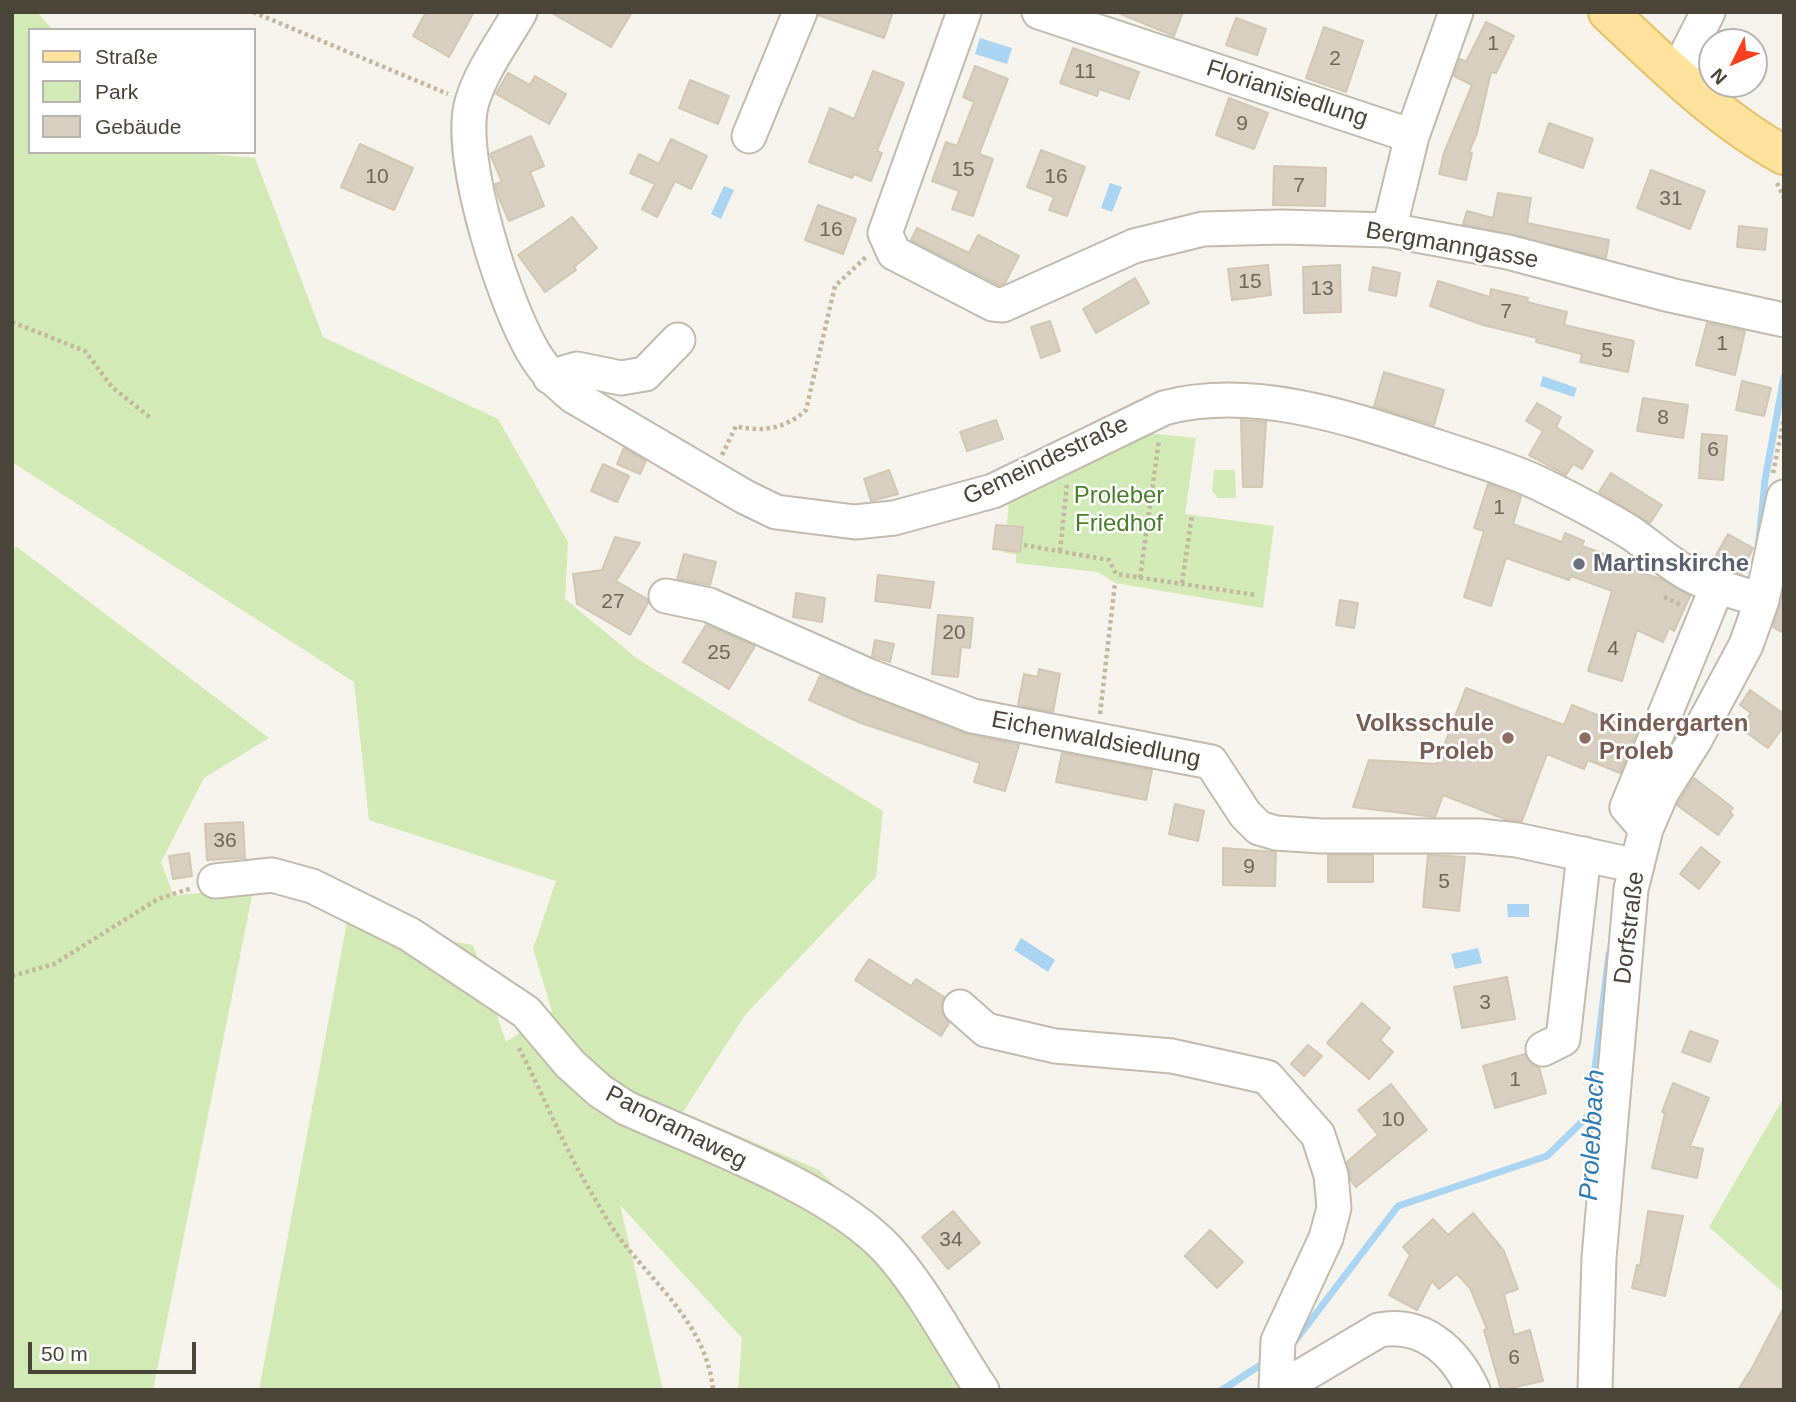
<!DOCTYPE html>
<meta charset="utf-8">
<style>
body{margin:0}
#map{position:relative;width:1796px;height:1402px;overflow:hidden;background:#f6f3ec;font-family:Arial,sans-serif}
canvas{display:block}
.frame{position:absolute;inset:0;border:14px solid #4b4439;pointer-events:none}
.legend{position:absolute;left:28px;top:28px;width:228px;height:126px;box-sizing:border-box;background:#fff;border:2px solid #b7b4b0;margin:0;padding:9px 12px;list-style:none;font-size:21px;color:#4b4439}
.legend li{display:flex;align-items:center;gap:14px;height:35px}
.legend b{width:35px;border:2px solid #b7b4b0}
.north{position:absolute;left:1698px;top:28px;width:70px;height:70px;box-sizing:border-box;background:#fff;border:2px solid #b7b4b0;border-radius:50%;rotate:227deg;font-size:19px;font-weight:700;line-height:28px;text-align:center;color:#4b4439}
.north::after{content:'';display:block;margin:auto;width:24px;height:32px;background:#fc3f1d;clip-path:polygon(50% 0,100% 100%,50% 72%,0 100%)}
.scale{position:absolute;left:28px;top:1342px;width:168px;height:32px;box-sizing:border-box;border:4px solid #4b4439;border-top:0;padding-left:9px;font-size:21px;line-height:24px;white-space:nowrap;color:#4b4439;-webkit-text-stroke:5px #fff;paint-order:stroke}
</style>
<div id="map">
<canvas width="1796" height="1402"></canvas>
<div class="frame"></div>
<ul class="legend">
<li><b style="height:9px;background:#ffe39c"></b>Straße</li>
<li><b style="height:19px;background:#d2eab5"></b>Park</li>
<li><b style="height:19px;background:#d8cfc1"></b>Gebäude</li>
</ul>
<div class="north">N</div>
<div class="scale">50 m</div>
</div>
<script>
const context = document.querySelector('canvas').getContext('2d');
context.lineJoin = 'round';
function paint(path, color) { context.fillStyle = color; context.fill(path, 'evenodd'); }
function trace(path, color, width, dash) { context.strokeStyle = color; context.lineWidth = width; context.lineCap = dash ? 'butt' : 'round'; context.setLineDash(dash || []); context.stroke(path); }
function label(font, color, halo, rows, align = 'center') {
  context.font = font + ' Arial,sans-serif'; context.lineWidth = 5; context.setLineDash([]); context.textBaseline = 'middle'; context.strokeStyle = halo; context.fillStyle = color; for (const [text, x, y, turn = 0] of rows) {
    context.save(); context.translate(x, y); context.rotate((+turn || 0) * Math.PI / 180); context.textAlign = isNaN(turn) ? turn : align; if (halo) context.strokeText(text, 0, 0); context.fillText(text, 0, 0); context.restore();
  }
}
const green = new Path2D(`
 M12 12H37L53 30H30V152H186L255 158 323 337 498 419 568 542 565 599 639 660 883 811 876 877 745 1015 683 1112 819 1170 944 1295 976 1390H738L742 1338 620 1205 663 1390H259L347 922 473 945 506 1042 552 1011 533 949 556 881 369 820 354 682 12 462Z
 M1127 431 1196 438 1185 514 1274 526 1263 608 1115 583 1098 572 1016 563V554L1004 553 1010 491Z
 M1214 470H1235L1236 498H1218L1212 491Z
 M17 547 269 738 204 778 161 862 174 896 254 886 153 1390H12V548Z
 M1784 1097V1293L1709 1227Z`);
const water = new Path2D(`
 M980 38 1012 48 1007 64 975 54Z
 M1110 183 1122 187 1112 212 1101 208Z
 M724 186 734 190 721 219 711 214Z
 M1543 376 1577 388 1574 397 1540 386Z
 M1507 904H1529V917H1508Z
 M1021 938 1055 960 1048 972 1014 950Z
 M1478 948 1482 963 1455 969 1451 954Z`);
const stream = new Path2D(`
 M1759 541 1765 480 1784 377
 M1591 1165 1592 1094 1609 954
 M1295 1341 1398 1206 1547 1156 1592 1112
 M1222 1390 1268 1360`);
const building = new Path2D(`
 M426 12H474L449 57 413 36Z
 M550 12H632L611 47Z
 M819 12H893L884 38 818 15Z
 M1116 12H1183L1174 36Z
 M1236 18 1266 29 1257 55 1226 45Z
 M1486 22 1514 36 1496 73 1491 72 1477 133 1469 152 1472 153 1466 180 1439 174 1444 153 1472 85 1454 76 1460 59 1466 62Z
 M1324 27 1363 41 1346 92 1306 78Z
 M1073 48 1139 72 1129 99 1099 89 1097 96 1060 83Z
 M975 66 1008 79 979 154 993 159 973 216 952 209 959 191 932 181 946 142 957 146 974 102 963 97Z
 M873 71 904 83 877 151 882 153 871 181 854 174 852 178 809 162 830 108 854 119Z
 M508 73 530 85 535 76 566 94 549 124 496 94Z
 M690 80 729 96 718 124 679 108Z
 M1229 98 1268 113 1254 149 1216 135Z
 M1549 123 1593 139 1583 168 1539 152Z
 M531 136 544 166 530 172 544 206 509 221 498 196 495 184 502 182 490 154Z
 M671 139 707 156 691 189 675 181 657 217 642 209 655 184 630 173 639 154 659 164Z
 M360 144 413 168 394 210 341 187Z
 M1041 150 1085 167 1067 216 1049 210 1054 197 1027 187Z
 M1274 166 1326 168 1325 206 1273 205Z
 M1651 170 1705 191 1690 229 1637 208Z
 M1498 193 1531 198 1527 223 1609 240 1606 258 1463 224 1467 211 1493 218Z
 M818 205 856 219 843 254 805 240Z
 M572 217 597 248 574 267 576 270 545 292 518 255Z
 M1739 226 1767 229 1765 250 1737 247Z
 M917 228 969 253 978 235 1019 256 1005 283 999 285 911 240Z
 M1268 265 1271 295 1232 300 1228 269Z
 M1340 265 1341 312 1304 313 1303 267Z
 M1373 267 1400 273 1396 296 1369 290Z
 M1135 278 1149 303 1096 333 1083 309Z
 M1438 281 1490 297 1491 289 1528 298 1527 302 1567 312 1564 325 1634 341 1628 372 1580 362 1582 354 1536 342 1537 338 1483 325 1430 306Z
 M1050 321 1060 351 1041 358 1031 327Z
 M1707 323 1745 331 1735 375 1696 365Z
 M1384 372 1444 390 1434 425 1374 406Z
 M1742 381 1771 388 1764 416 1736 410Z
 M1643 398 1688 405 1683 438 1637 431Z
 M1537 403 1561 417 1556 427 1593 451 1582 469 1573 464 1566 475 1529 455 1543 431 1526 421Z
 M996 420 1003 439 967 451 960 432Z
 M1241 420 1266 422 1262 487H1243Z
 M1702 434 1727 436 1723 480 1699 478Z
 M624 448 646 461 640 474 617 464Z
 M603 464 629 476 617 502 591 491Z
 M889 470 898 494 871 501 864 479Z
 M1611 473 1662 505 1650 523 1599 492Z
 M1488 484 1521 497 1513 524 1562 542 1565 533 1584 541 1582 546 1629 563 1627 568 1661 579 1690 596 1674 631 1669 628 1663 642 1637 630 1622 681 1588 671 1612 591 1571 576 1569 580 1506 558 1491 606 1464 597 1484 531 1474 528Z
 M996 525 1023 527 1020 552 993 549Z
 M1728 534 1753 548 1741 574 1711 564Z
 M615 537 640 543 616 581 647 599 648 603 630 635 577 604 573 574 602 570Z
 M684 554 716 562 710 585 677 579Z
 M878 575 934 582 930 608 875 601Z
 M1784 590V633L1773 627Z
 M796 593 825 598 822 622 793 617Z
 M1340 600 1358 603 1354 628 1336 625Z
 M938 615 973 618 970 648 961 647 958 677 932 674Z
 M706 625 755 646 729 689 683 662Z
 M875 640 894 644 890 662 872 656Z
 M1039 669 1060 674 1053 712 1018 705 1024 674 1038 677Z
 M820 676 966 734 1019 745 1005 791 974 782 980 763 861 723 809 700Z
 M1466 688 1564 725 1572 705 1637 731 1620 773 1588 760 1584 769 1547 754 1522 821 1507 820 1443 795 1435 817 1353 807 1369 760 1437 764Z
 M1750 690 1784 714V726L1768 748 1740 728 1751 713 1740 705Z
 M1062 753 1152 770 1146 800 1056 782Z
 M1694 778 1733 808 1730 812 1733 815 1718 835 1677 805Z
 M1175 804 1204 811 1198 841 1169 834Z
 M243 822 245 858 207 860 205 824Z
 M1701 847 1720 862 1699 889 1680 874Z
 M1223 848 1276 852 1275 886 1223 885Z
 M189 853 192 876 173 879 169 856Z
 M1328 855H1373V882H1328Z
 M1428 855 1465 857 1459 911 1423 907Z
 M869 959 911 986 916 979 944 997 942 1012 949 1023 941 1036 855 980Z
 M1507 977 1515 1019 1462 1028 1454 987Z
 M1362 1003 1390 1028 1380 1040 1393 1052 1369 1079 1327 1043Z
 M1690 1031 1718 1041 1710 1062 1682 1052Z
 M1308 1045 1322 1056 1304 1076 1291 1064Z
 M1525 1054 1532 1065 1539 1067 1546 1093 1495 1108 1483 1066Z
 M1673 1083 1709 1098 1690 1146 1703 1149 1697 1178 1652 1168 1665 1113 1662 1112Z
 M1391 1084 1427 1130 1356 1187 1351 1181 1347 1162 1378 1135 1358 1110Z
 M953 1211 980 1243 948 1269 922 1237Z
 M1648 1211 1683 1216 1665 1296 1632 1288 1637 1265 1640 1266Z
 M1473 1213 1504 1251 1518 1289 1504 1294 1514 1335 1530 1330 1543 1381 1501 1390 1484 1330 1487 1329 1470 1288 1457 1274 1439 1289 1432 1281 1417 1310 1389 1295 1410 1255 1403 1247 1433 1219 1448 1235Z
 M1210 1230 1243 1262 1217 1288 1185 1256Z
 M1784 1307V1390H1738L1752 1368Z`);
const path = new Path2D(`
 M253 12 448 94
 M1777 183 1784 198
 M12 322 85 351 112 387 152 419
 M722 455 736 426C762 433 787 428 806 410L835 286 866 257
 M1773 473 1784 418
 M1024 545 1109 560 1116 574 1256 595
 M1060 551 1067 484
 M1140 578 1159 440
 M1182 583 1192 515
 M1664 597 1681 605
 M1100 714 1115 583
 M12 976 54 964 158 899 192 888
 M519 1048C544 1096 563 1146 591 1192 599 1206 607 1220 616 1233 652 1283 707 1324 713 1390`);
const minor = new Path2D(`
 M520 12C504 40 481 71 472 102 456 156 506 311 537 358 547 374 559 384 573 396L745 497 776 512 855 522 894 518 993 491 1164 408C1254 384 1353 419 1438 447 1471 458 1506 468 1538 483 1569 498 1602 515 1631 533 1650 546 1667 562 1687 573 1710 586 1736 592 1762 600
 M964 12 885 233 894 253 993 304 1003 305 1134 246 1203 229 1282 227 1389 230 1508 252 1670 295 1784 320
 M1039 12 1412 136 1456 12
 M1676 75 1708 12
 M749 136 800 12
 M1389 230 1412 136
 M550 377 577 369 621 378 645 374 678 340
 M666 596 709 605 869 676 973 716 1211 762 1245 814 1259 828 1276 833 1321 836H1479L1517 840 1637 866
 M1646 829 1627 807 1717 587
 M215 881 272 875 312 886 409 934 526 1012 570 1064 600 1091 626 1108C704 1143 830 1188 887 1249 926 1292 950 1343 982 1390
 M960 1007 986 1030 1055 1046 1172 1056 1267 1077 1318 1135 1331 1175 1334 1208 1326 1238 1278 1341 1276 1390
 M1543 1049 1563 1039 1584 854
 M1278 1390 1379 1330C1423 1322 1455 1351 1473 1390
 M1595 1390 1599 1258 1631 889 1646 829 1662 792 1695 740 1746 645 1762 600 1784 497`);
const major = new Path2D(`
 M1608 12C1663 63 1718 119 1784 155`);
const markers = [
 [1579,564,7,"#6b7280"],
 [1508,738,7,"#8d6e63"],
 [1585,738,7,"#8d6e63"]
];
const numberNames = [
 ["1",1493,44],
 ["2",1335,59],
 ["11",1085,72],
 ["9",1242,124],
 ["15",963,170],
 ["10",377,177],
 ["16",1056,177],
 ["7",1299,186],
 ["31",1671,199],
 ["16",831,230],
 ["15",1250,282],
 ["13",1322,289],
 ["7",1506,312],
 ["1",1722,344],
 ["5",1607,351],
 ["8",1663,418],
 ["6",1713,450],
 ["1",1499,508],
 ["27",613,602],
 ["20",954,633],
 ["4",1613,649],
 ["25",719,653],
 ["36",225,841],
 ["9",1249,867],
 ["5",1444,882],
 ["3",1485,1003],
 ["1",1515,1080],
 ["10",1393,1120],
 ["34",951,1240],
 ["6",1514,1358]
];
const streetNames = [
 ["Florianisiedlung",1287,94,18],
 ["Bergmanngasse",1452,246,10],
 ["Gemeindestraße",1046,461,-25],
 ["Eichenwaldsiedlung",1096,740,11],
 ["Dorfstraße",1630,928,-83],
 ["Panoramaweg",676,1128,27]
];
const parkNames = [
 ["Proleber",1119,496],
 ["Friedhof",1119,524]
];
const worshipNames = [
 ["Martinskirche",1593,564]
];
const educationNames = [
 ["Volksschule",1494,724],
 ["Proleb",1494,752],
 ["Kindergarten",1599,724,"left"],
 ["Proleb",1599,752,"left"]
];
const waterNames = [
 ["Prolebbach",1593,1135,-87]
];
paint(green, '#d2eab5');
paint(water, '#a9d4f2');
trace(stream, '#a9d4f2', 7);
paint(building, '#d8cfc1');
trace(building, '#d3c7b4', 2);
trace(minor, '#c2bbae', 37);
trace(major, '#e6c16a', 42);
trace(path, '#c4b79f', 4.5, [3.5, 3.5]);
trace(minor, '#fff', 33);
trace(major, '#ffe39c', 38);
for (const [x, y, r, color] of markers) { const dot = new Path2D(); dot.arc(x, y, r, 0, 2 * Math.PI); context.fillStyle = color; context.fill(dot); trace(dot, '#fff', 2.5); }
label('21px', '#6e675b', null, numberNames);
label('24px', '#4b4439', '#fff', streetNames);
label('24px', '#4a7f2a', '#fff', parkNames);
label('bold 24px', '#5b616d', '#fff', worshipNames, 'left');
label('bold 24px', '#785e54', '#fff', educationNames, 'right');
label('italic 26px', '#2e7ab2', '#fff', waterNames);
</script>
